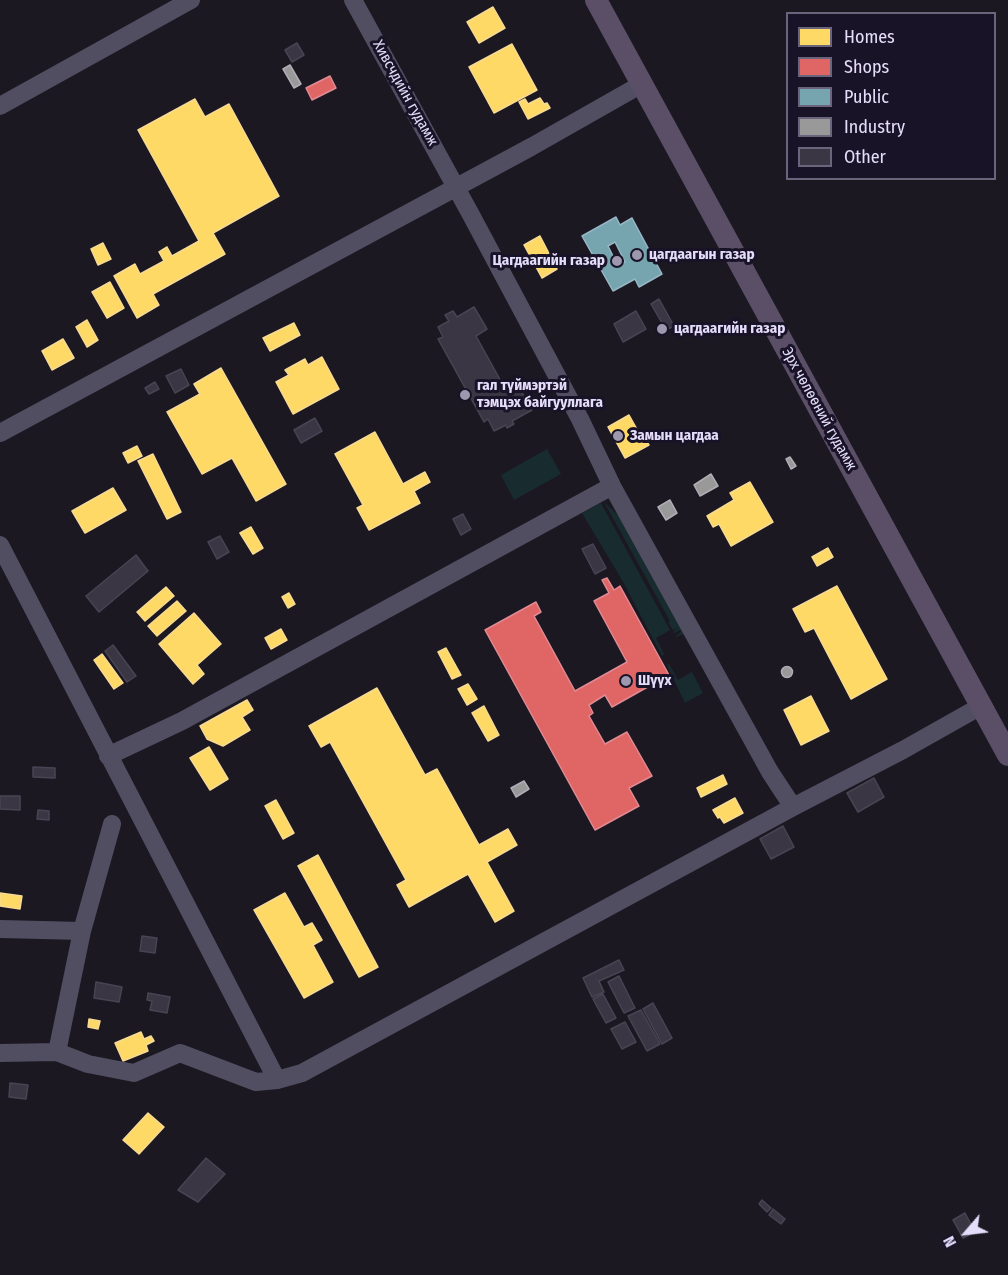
<!DOCTYPE html>
<meta charset="utf-8">
<style>
body{margin:0}
#map{position:relative;width:1008px;height:1275px;overflow:hidden;background:#1b1822;font-family:"Fira Sans Condensed",sans-serif}
canvas{display:block}
.legend{position:absolute;left:786px;top:12px;width:210px;height:168px;box-sizing:border-box;background:#191327;border:2px solid #6a647c;margin:0;padding:8px 10px;list-style:none;font-size:18px;color:#e4ddfb}
.legend li{display:flex;align-items:center;gap:12px;height:30px}
.legend b{width:30px;border:2px solid #6a647c}
.north{position:absolute;left:936px;top:1203px;width:60px;height:60px;-webkit-text-stroke:4px #191327;paint-order:stroke;rotate:242deg;font-size:16px;font-weight:700;line-height:24px;text-align:center;color:#e4ddfb}
.north::after{content:'';display:block;margin:auto;width:21px;height:27px;background:#e4ddfb;clip-path:polygon(50% 0,100% 100%,50% 72%,0 100%)}
</style>
<div id="map">
<canvas width="1008" height="1275"></canvas>
<ul class="legend">
<li><b style="height:16px;background:#ffd966"></b>Homes</li>
<li><b style="height:16px;background:#e06666"></b>Shops</li>
<li><b style="height:16px;background:#76a5af"></b>Public</li>
<li><b style="height:16px;background:#999"></b>Industry</li>
<li><b style="height:16px;background:#3a3643"></b>Other</li>
</ul>
<div class="north">N</div>
</div>
<script>
const context = document.querySelector('canvas').getContext('2d');
context.lineJoin = 'round';
function paint(path, color) { context.fillStyle = color; context.fill(path, 'evenodd'); }
function trace(path, color, width, dash) { context.strokeStyle = color; context.lineWidth = width; context.lineCap = dash ? 'butt' : 'round'; context.setLineDash(dash || []); context.stroke(path); }
function label(font, color, halo, rows, align = 'center') {
  context.font = font + ' "Fira Sans Condensed",sans-serif'; context.lineWidth = 6; context.setLineDash([]); context.textBaseline = 'middle'; context.strokeStyle = halo; context.fillStyle = color; for (const [text, x, y, turn = 0] of rows) {
    context.save(); context.translate(x, y); context.rotate((+turn || 0) * Math.PI / 180); context.textAlign = isNaN(turn) ? turn : align; if (halo) context.strokeText(text, 0, 0); context.fillText(text, 0, 0); context.restore();
  }
}
const green = new Path2D(`
 M547 449 561 474 514 500 501 475Z
 M604 502 622 519 689 642 683 634 676 637V636L681 632 680 630 674 633 673 632 679 627 673 630 668 622 670 621Z
 M601 503 670 630 656 638 664 654 662 656 622 580 582 513Z
 M669 664 678 680 692 672 703 693 685 703 667 665Z`);
const homes = new Path2D(`
 M493 7 505 28 479 43 467 22Z
 M512 44 537 90 494 113 469 67Z
 M540 98 544 104 547 103 550 108 528 119 519 102 525 99 528 104Z
 M195 99 205 117 229 104 279 196 213 233 225 254 153 294 159 305 137 318 114 276 135 264 140 274 164 261 159 252 167 247 172 256 199 241 138 130Z
 M540 236 557 269 542 278 524 245Z
 M103 243 111 259 98 265 91 249Z
 M110 282 124 308 107 318 92 292Z
 M87 320 98 340 87 347 76 327Z
 M294 323 300 335 270 351 263 338Z
 M63 339 74 358 52 370 42 351Z
 M322 357 339 389 293 414 276 382 289 375 285 370 305 359 308 365Z
 M221 368 286 484 256 501 232 458 202 474 167 412 200 394 194 384Z
 M629 415 643 440 645 439 649 445 625 458 608 427Z
 M375 432 403 484 425 472 430 482 414 491 420 503 369 530 357 508 363 505 335 454Z
 M137 446 142 456 128 463 123 453Z
 M153 454 181 512 167 519 138 461Z
 M750 482 773 522 731 546 719 524 713 527 707 516 734 500 730 493Z
 M113 488 126 510 85 533 72 511Z
 M251 527 263 548 253 554 240 533Z
 M828 548 833 557 817 566 812 557Z
 M837 586 887 679 851 699 814 628 805 632 793 609Z
 M166 587 174 596 145 621 137 612Z
 M289 593 295 604 288 608 282 597Z
 M177 601 186 611 157 636 148 626Z
 M194 613 221 644 197 665 204 674 193 684 159 644Z
 M281 629 287 640 271 649 265 638Z
 M446 648 461 675 452 679 438 652Z
 M102 654 123 683 114 689 94 660Z
 M468 684 477 699 467 705 458 689Z
 M377 688 425 775 437 769 479 845 508 829 517 845 487 862 514 911 495 922 468 874 409 907 397 885 406 880 330 742 321 747 309 726Z
 M811 696 829 731 801 745 784 710Z
 M247 700 253 710 242 717 250 730 223 746 207 739 200 726Z
 M484 706 499 735 488 741 472 713Z
 M209 747 228 779 210 790 190 758Z
 M723 775 727 784 701 797 697 788Z
 M735 798 743 813 724 823 720 817 718 818 713 810Z
 M276 800 294 833 283 839 265 806Z
 M318 855 378 967 359 977 298 866Z
 M0 893 22 896 20 909 0 906Z
 M285 893 304 927 312 923 322 940 313 945 333 982 304 998 254 910Z
 M89 1019 100 1021 98 1029 88 1027Z
 M141 1032 144 1039 151 1036 154 1041 146 1045 148 1051 123 1061 115 1043Z
 M148 1113 164 1127 139 1154 123 1140Z`);
const shops = new Path2D(`
 M330 76 336 88 312 100 306 88Z
 M607 578 614 590 620 586 669 675 612 707 605 695 589 705 593 713 589 716 605 744 627 732 652 776 629 788 639 806 595 830 485 630 536 602 541 612 534 616 575 691 627 662 594 601 609 593 602 580Z`);
const public = new Path2D(`
 M616 217 620 225 632 218 662 274 639 287 635 279 613 291 582 236ZM615 242 625 262 618 266 608 246Z`);
const industry = new Path2D(`
 M290 65 301 84 294 88 283 69Z
 M790 457 796 466 791 469 786 459Z
 M711 474 718 486 700 496 694 485Z
 M670 500 677 513 666 520 658 507Z
 M781.5 672a5.5 5.5 0 1 1 11 0a5.5 5.5 0 1 1-11 0Z
 M524 781 529 789 516 797 511 788Z`);
const building = new Path2D(`
 M297 43 304 55 292 62 285 50Z
 M659 299 674 326 666 330 651 304Z
 M474 307 487 329 476 336 508 394 519 387 532 410 512 421 514 424 507 428 506 425 494 431 488 419 484 422 438 339 443 337 438 327 449 321 445 315 453 311 457 317Z
 M636 311 646 329 623 342 614 324Z
 M181 369 189 385 175 393 166 376Z
 M155 382 159 389 149 394 145 388Z
 M315 418 322 431 301 443 294 430Z
 M463 514 471 529 461 535 453 519Z
 M220 536 229 552 217 559 208 542Z
 M593 544 606 568 595 574 582 549Z
 M136 555 148 571 99 612 86 596Z
 M113 645 136 676 127 682 105 651Z
 M33 767 55 768V778L33 777Z
 M874 778 884 797 858 812 847 793Z
 M0 796H20V810L0 809Z
 M38 810 49 811V820L37 819Z
 M783 826 794 847 771 859 760 839Z
 M142 936 157 938 155 953 140 951Z
 M619 960 624 970 599 981 604 992 592 997 583 978Z
 M619 976 635 1008 624 1013 608 982Z
 M96 982 122 987 119 1002 94 998Z
 M148 993 170 997 167 1013 150 1010 152 1001 147 1000Z
 M603 994 616 1018 606 1023 593 999Z
 M653 1003 672 1038 662 1044 643 1009Z
 M641 1010 660 1044 647 1051 628 1016Z
 M625 1022 636 1042 622 1049 611 1029Z
 M10 1083 28 1085 26 1099 9 1097Z
 M206 1158 225 1174 198 1202 178 1190Z
 M762 1200 771 1208 767 1212 759 1204Z
 M773 1209 785 1219 781 1224 769 1215Z
 M965 1213 975 1232 963 1238 953 1220Z`);
const minor = new Path2D(`
 M353 0 470 213 580 419 612 486 770 772 793 807
 M0 106 191 0
 M0 433 531 147 642 84
 M0 545 277 1080
 M108 756 182 721 612 486
 M0 929 82 931
 M57 1052 82 931 112 824
 M0 1053 57 1052 88 1064 134 1073 180 1053 256 1082 277 1080 302 1073 793 807 903 750 981 706`);
const major = new Path2D(`
 M596 0 1008 755`);
const markers = [
 [637,255,6,"#9e98af"],
 [617,261,6,"#9e98af"],
 [662,329,6,"#9e98af"],
 [465,395,6,"#9e98af"],
 [618,436,6,"#9e98af"],
 [626,681,6,"#9e98af"]
];
const streetNames = [
 ["Хивсчдийн гудамж",405,93,61],
 ["Эрх чөлөөний гудамж",819,409,61]
];
const poiNames = [
 ["цагдаагын газар",649,255],
 ["Цагдаагийн газар",605,261,"right"],
 ["цагдаагийн газар",674,329],
 ["гал түймэртэй",477,386],
 ["тэмцэх байгууллага",477,403],
 ["Замын цагдаа",630,436],
 ["Шүүх",638,681]
];
paint(green, '#182c2f');
paint(homes, '#ffd966');
trace(homes, '#f7da93', 1.5);
paint(shops, '#e06666');
trace(shops, '#e18a93', 1.5);
paint(public, '#76a5af');
trace(public, '#97b6c6', 1.5);
paint(industry, '#999');
trace(industry, '#b0adb6', 1.5);
paint(building, '#3a3643');
trace(building, '#494454', 1.5);
trace(minor, '#514e62', 18);
trace(major, '#5a4f66', 22);
for (const [x, y, r, color] of markers) { const dot = new Path2D(); dot.arc(x, y, r, 0, 2 * Math.PI); context.fillStyle = color; context.fill(dot); trace(dot, '#191327', 2); }
label('15px', '#e4ddfb', '#191327', streetNames);
label('bold 15px', '#e4ddfb', '#191327', poiNames, 'left');
</script>
